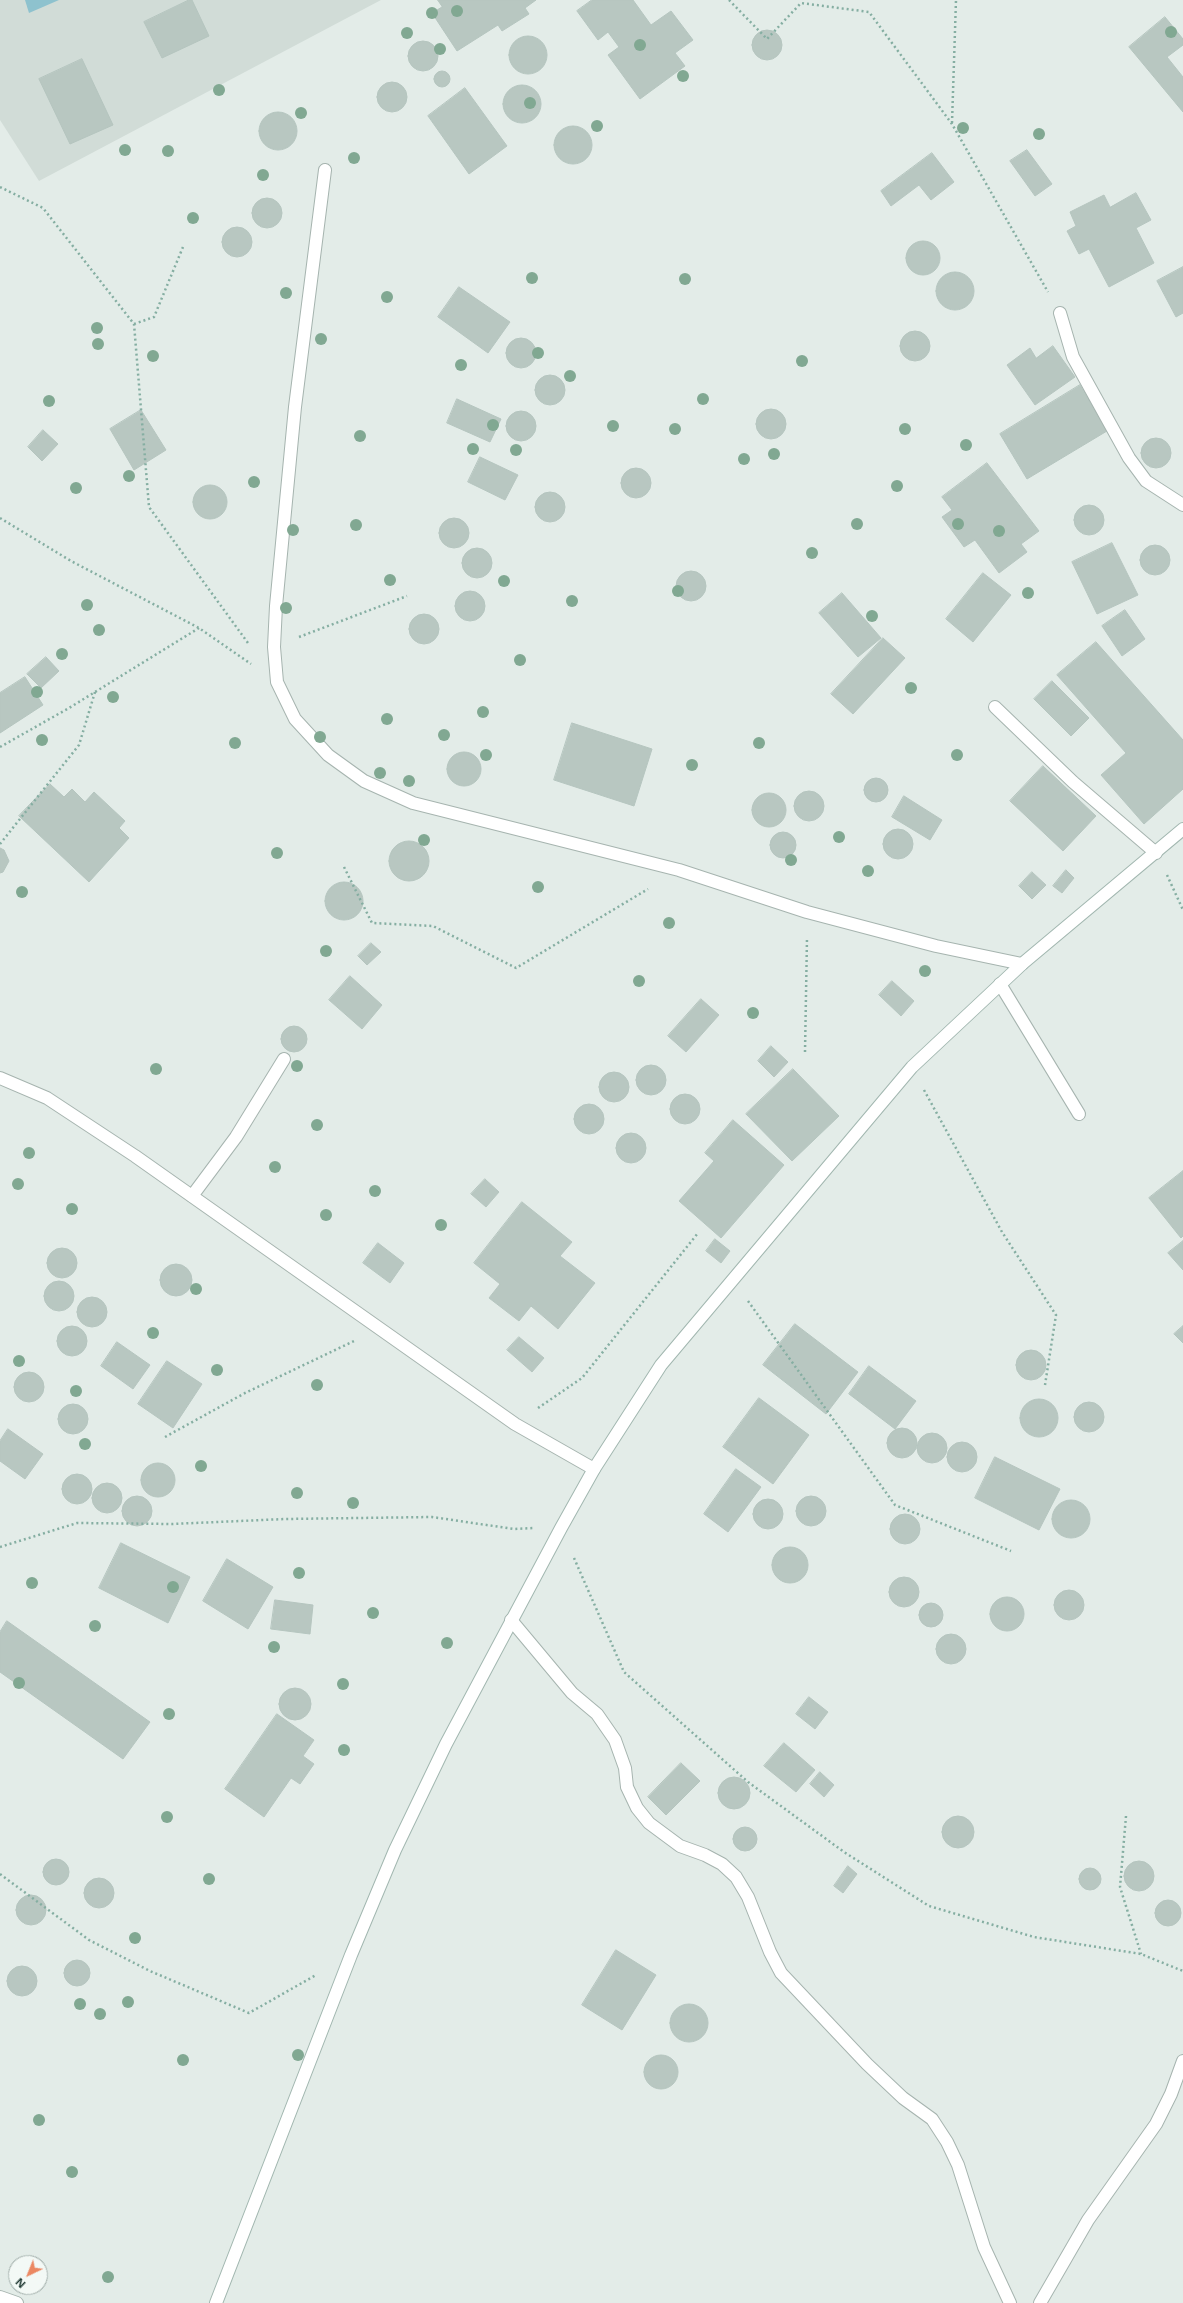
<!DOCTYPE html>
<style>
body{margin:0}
#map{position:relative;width:1183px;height:2303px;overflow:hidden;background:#e3ece8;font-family:"Noto Sans",sans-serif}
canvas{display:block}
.north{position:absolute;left:8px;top:2255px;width:40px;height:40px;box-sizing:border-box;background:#f3f9f6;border:1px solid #a0ada9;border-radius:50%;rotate:223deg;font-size:11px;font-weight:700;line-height:16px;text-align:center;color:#233c36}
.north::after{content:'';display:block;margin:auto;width:14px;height:18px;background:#eb8862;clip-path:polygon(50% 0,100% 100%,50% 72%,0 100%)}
</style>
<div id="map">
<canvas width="1183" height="2303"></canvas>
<div class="north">N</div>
</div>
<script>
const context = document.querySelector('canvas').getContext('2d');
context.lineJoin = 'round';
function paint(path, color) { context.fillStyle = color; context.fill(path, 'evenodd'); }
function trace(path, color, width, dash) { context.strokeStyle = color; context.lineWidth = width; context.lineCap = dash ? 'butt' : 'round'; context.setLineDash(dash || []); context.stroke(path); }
const built = new Path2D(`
 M0 0H381L39 181 0 120Z`);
const water = new Path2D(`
 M25 0H59L29 13Z`);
const building = new Path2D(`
 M189 0H192L209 36 162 58 144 22Z
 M438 0H536L525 8 529 14 502 31 498 25 457 51 432 13 442 7Z
 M592 0H633L651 25 671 11 693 40 675 53 685 66 640 99 608 55 619 47 608 32 598 40 577 11Z
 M1165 17 1183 39V45L1167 57 1183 77V112L1129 47Z
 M752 45a15 15 0 1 1 30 0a15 15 0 1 1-30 0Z
 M509 55a19 19 0 1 1 38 0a19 19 0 1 1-38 0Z
 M408 56a15 15 0 1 1 30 0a15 15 0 1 1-30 0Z
 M82 59 113 125 70 144 39 79Z
 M434 79a8 8 0 1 1 16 0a8 8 0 1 1-16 0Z
 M377 97a15 15 0 1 1 30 0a15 15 0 1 1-30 0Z
 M503 104a19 19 0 1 1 38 0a19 19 0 1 1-38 0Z
 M465 88 507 146 469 174 428 116Z
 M259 131a19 19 0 1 1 38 0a19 19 0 1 1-38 0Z
 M554 145a19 19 0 1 1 38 0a19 19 0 1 1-38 0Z
 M1027 150 1052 184 1035 196 1010 161Z
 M932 153 954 182 931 200 919 185 891 206 881 191Z
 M1136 193 1151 220 1136 228 1154 263 1109 287 1089 249 1079 254 1067 231 1076 226 1070 212 1104 195 1110 207Z
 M252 213a15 15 0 1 1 30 0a15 15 0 1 1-30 0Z
 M222 242a15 15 0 1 1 30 0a15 15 0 1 1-30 0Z
 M906 258a17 17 0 1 1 34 0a17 17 0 1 1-34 0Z
 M1183 267V313L1176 317 1157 281Z
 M936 291a19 19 0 1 1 38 0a19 19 0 1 1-38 0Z
 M459 287 510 322 488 353 438 317Z
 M900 346a15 15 0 1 1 30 0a15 15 0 1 1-30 0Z
 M506 353a15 15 0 1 1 30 0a15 15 0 1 1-30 0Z
 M1053 346 1075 377 1035 405 1007 365 1030 348 1036 358Z
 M535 390a15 15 0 1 1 30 0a15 15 0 1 1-30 0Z
 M1080 385 1107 431 1027 479 1000 434Z
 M457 399 501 419 490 442 447 423Z
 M756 424a15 15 0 1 1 30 0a15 15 0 1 1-30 0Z
 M141 410 166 450 134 470 110 429Z
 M506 426a15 15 0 1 1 30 0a15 15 0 1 1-30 0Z
 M43 430 58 444 42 461 28 447Z
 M1141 453a15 15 0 1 1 30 0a15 15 0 1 1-30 0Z
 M480 457 518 475 505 500 468 482Z
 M987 463 1039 531 1021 544 1027 552 999 573 975 540 964 547 942 517 952 510 942 497Z
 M621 483a15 15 0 1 1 30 0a15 15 0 1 1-30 0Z
 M193 502a17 17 0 1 1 34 0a17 17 0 1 1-34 0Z
 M535 507a15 15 0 1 1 30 0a15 15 0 1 1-30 0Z
 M1074 520a15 15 0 1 1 30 0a15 15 0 1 1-30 0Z
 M439 533a15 15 0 1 1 30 0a15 15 0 1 1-30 0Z
 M1112 543 1138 595 1097 614 1072 562Z
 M1140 560a15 15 0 1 1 30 0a15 15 0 1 1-30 0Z
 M462 563a15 15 0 1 1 30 0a15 15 0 1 1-30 0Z
 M676 586a15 15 0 1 1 30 0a15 15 0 1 1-30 0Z
 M983 573 1011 595 973 642 946 619Z
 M455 606a15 15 0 1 1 30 0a15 15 0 1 1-30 0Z
 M842 593 881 638 858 657 819 613Z
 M1125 610 1145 639 1122 656 1102 626Z
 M409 629a15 15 0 1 1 30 0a15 15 0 1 1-30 0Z
 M883 638 905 658 853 714 831 694Z
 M1096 642 1183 740V789L1144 824 1101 775 1126 753 1057 675Z
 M46 657 59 671 41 688 27 674Z
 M25 677 43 705 0 733V693Z
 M1052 681 1089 718 1071 736 1034 699Z
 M572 723 652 749 634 806 554 780Z
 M447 769a17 17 0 1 1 34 0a17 17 0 1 1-34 0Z
 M1043 766 1096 816 1063 851 1010 801Z
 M864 790a12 12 0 1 1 24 0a12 12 0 1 1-24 0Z
 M50 784 64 797 72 789 85 802 94 792 125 821 119 828 129 838 89 882 19 816Z
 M794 806a15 15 0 1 1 30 0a15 15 0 1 1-30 0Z
 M752 810a17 17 0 1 1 34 0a17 17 0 1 1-34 0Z
 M904 796 942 820 930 840 892 817Z
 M883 844a15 15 0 1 1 30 0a15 15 0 1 1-30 0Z
 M770 845a13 13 0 1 1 26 0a13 13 0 1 1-26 0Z
 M389 861a20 20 0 1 1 40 0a20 20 0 1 1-40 0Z
 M0 848 4 850 9 861 3 872 0 873Z
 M1066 870 1074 878 1062 893 1053 886Z
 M1032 872 1046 885 1032 899 1019 886Z
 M325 901a19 19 0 1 1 38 0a19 19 0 1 1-38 0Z
 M371 943 381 952 367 965 358 956Z
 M350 976 382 1005 362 1029 329 1000Z
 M892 981 914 1001 901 1016 879 995Z
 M701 999 719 1015 686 1052 668 1036Z
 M281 1039a13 13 0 1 1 26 0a13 13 0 1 1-26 0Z
 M771 1046 788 1062 774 1077 758 1061Z
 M636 1080a15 15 0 1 1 30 0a15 15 0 1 1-30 0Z
 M793 1069 839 1116 792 1161 746 1114Z
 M599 1087a15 15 0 1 1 30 0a15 15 0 1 1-30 0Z
 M670 1109a15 15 0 1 1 30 0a15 15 0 1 1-30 0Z
 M574 1119a15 15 0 1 1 30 0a15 15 0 1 1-30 0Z
 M733 1120 784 1165 721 1238 679 1201 714 1161 705 1153Z
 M616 1148a15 15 0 1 1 30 0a15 15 0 1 1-30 0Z
 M1183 1171V1236L1181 1238 1149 1198Z
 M485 1179 499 1192 486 1207 471 1194Z
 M522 1202 572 1242 560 1256 595 1283 558 1329 531 1306 519 1321 489 1298 500 1284 474 1263Z
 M715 1239 730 1251 721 1263 706 1251Z
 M1183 1241V1270L1168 1253Z
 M378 1243 404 1263 390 1283 363 1263Z
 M47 1263a15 15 0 1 1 30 0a15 15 0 1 1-30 0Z
 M160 1280a16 16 0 1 1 32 0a16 16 0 1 1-32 0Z
 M44 1296a15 15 0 1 1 30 0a15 15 0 1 1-30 0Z
 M77 1312a15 15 0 1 1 30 0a15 15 0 1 1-30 0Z
 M795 1324 858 1372 826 1414 763 1365Z
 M1183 1326V1343L1174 1334Z
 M57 1341a15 15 0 1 1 30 0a15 15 0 1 1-30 0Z
 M519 1337 544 1358 532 1372 507 1350Z
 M117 1342 150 1365 133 1389 101 1366Z
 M1016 1365a15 15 0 1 1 30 0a15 15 0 1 1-30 0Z
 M167 1361 202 1384 173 1428 138 1404Z
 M869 1366 916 1401 895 1429 849 1394Z
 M14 1387a15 15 0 1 1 30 0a15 15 0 1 1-30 0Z
 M759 1398 809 1435 773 1484 723 1447Z
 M1020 1418a19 19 0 1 1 38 0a19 19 0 1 1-38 0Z
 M1074 1417a15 15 0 1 1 30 0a15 15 0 1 1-30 0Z
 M58 1419a15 15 0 1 1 30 0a15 15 0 1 1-30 0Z
 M887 1443a15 15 0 1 1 30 0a15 15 0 1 1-30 0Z
 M8 1429 43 1454 25 1479 0 1461V1441Z
 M917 1448a15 15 0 1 1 30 0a15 15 0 1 1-30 0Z
 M947 1457a15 15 0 1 1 30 0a15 15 0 1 1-30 0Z
 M995 1457 1060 1489 1039 1530 975 1498Z
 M141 1480a17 17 0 1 1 34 0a17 17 0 1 1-34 0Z
 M736 1469 761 1487 728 1532 704 1514Z
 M62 1489a15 15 0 1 1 30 0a15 15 0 1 1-30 0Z
 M92 1498a15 15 0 1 1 30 0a15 15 0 1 1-30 0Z
 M122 1511a15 15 0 1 1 30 0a15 15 0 1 1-30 0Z
 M796 1511a15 15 0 1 1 30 0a15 15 0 1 1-30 0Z
 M753 1514a15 15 0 1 1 30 0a15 15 0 1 1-30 0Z
 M1052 1519a19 19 0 1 1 38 0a19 19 0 1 1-38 0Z
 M890 1529a15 15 0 1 1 30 0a15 15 0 1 1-30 0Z
 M121 1543 190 1577 168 1623 99 1588Z
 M772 1565a18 18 0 1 1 36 0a18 18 0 1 1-36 0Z
 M227 1559 273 1587 248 1629 203 1601Z
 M889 1592a15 15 0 1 1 30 0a15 15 0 1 1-30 0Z
 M1054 1605a15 15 0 1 1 30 0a15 15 0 1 1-30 0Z
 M990 1614a17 17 0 1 1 34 0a17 17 0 1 1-34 0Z
 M275 1600 313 1605 310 1634 271 1629Z
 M919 1615a12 12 0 1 1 24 0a12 12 0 1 1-24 0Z
 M7 1621 150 1722 123 1759 0 1672V1632Z
 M936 1649a15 15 0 1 1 30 0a15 15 0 1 1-30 0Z
 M279 1704a16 16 0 1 1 32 0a16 16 0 1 1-32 0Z
 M809 1697 828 1712 815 1729 796 1714Z
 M277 1714 314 1740 303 1756 314 1764 300 1784 291 1778 264 1817 225 1789Z
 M784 1743 815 1770 796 1792 764 1766Z
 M681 1763 700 1781 666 1815 648 1797Z
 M820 1772 834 1785 824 1797 810 1784Z
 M718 1793a16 16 0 1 1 32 0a16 16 0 1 1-32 0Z
 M942 1832a16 16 0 1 1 32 0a16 16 0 1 1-32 0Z
 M733 1839a12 12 0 1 1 24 0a12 12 0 1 1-24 0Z
 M43 1872a13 13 0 1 1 26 0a13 13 0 1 1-26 0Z
 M1124 1876a15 15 0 1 1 30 0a15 15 0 1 1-30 0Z
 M848 1866 857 1874 843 1893 834 1886Z
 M1079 1879a11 11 0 1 1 22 0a11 11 0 1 1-22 0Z
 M84 1893a15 15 0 1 1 30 0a15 15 0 1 1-30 0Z
 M16 1910a15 15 0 1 1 30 0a15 15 0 1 1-30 0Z
 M1155 1913a13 13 0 1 1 26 0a13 13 0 1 1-26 0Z
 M616 1950 656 1975 622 2030 582 2005Z
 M64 1973a13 13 0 1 1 26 0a13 13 0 1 1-26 0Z
 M7 1981a15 15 0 1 1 30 0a15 15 0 1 1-30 0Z
 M670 2023a19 19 0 1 1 38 0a19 19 0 1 1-38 0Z
 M644 2072a17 17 0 1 1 34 0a17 17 0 1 1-34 0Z`);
const path = new Path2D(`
 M729 0 767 39 801 3 869 12 952 124 1048 292
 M952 123 956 0
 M0 187 43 208 134 324 149 507 248 643
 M134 324 154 317 183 247
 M0 518 71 561 199 628 251 664
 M299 637 407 596
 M0 747 69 708 199 628
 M0 844 79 745 95 692
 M344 867 372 923 433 926 516 968 648 889
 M1167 875 1183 910
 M805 1052 807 938
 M924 1090 1002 1232 1056 1315 1045 1385
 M748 1301 895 1505 1011 1551
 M538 1408 582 1378 698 1233
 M165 1437 245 1393 354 1341
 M0 1547 77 1523 172 1524 285 1519 432 1517 514 1529 533 1528
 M574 1558 624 1672 748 1782 844 1852 929 1906 1034 1937 1141 1954 1183 1971
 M1126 1816 1120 1887 1141 1954
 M0 1874 89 1940 150 1971 249 2013 316 1975`);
const lane = new Path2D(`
 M1000 984 1079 1114
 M192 1196 236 1137 284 1059`);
const street = new Path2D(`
 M325 170 295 407 276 606 274 647 277 682 295 719 328 755 364 781 413 803 679 870 807 912 936 946 1022 964
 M1060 313 1073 357 1129 458 1146 481 1183 505
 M995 707 1073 782 1156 853
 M0 1078 47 1098 135 1156 515 1424 594 1469
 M511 1620 572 1693 597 1714 615 1740 625 1768 627 1787 637 1808 649 1823 680 1846 705 1855 722 1864 736 1877 748 1897 770 1952 781 1973 867 2064 903 2098 932 2119 947 2142 958 2165 984 2247 1010 2303
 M0 2297 17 2303
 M1040 2303 1088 2220 1156 2124 1171 2094 1183 2061`);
const secondary = new Path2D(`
 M216 2303 351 1955 395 1850 446 1744 561 1528 594 1469 661 1365 912 1067 1022 964 1183 829`);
const trees = [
 [457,11],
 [432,13],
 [1171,32],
 [407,33],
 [640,45],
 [440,49],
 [683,76],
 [219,90],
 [530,103],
 [301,113],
 [597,126],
 [963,128],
 [1039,134],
 [125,150],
 [168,151],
 [354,158],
 [263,175],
 [193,218],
 [532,278],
 [685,279],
 [286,293],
 [387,297],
 [97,328],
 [321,339],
 [98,344],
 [538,353],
 [153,356],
 [802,361],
 [461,365],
 [570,376],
 [703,399],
 [49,401],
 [493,425],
 [613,426],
 [675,429],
 [905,429],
 [360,436],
 [966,445],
 [473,449],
 [516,450],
 [774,454],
 [744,459],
 [129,476],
 [254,482],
 [897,486],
 [76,488],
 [857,524],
 [958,524],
 [356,525],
 [293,530],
 [999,531],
 [812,553],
 [390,580],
 [504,581],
 [678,591],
 [1028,593],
 [572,601],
 [87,605],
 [286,608],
 [872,616],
 [99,630],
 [62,654],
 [520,660],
 [911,688],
 [37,692],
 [113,697],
 [483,712],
 [387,719],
 [444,735],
 [320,737],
 [42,740],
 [235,743],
 [759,743],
 [486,755],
 [957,755],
 [692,765],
 [380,773],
 [409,781],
 [839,837],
 [424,840],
 [277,853],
 [791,860],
 [868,871],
 [538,887],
 [22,892],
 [669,923],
 [326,951],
 [925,971],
 [639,981],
 [753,1013],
 [297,1066],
 [156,1069],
 [317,1125],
 [29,1153],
 [275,1167],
 [18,1184],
 [375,1191],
 [72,1209],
 [326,1215],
 [441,1225],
 [196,1289],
 [153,1333],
 [19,1361],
 [217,1370],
 [317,1385],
 [76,1391],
 [85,1444],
 [201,1466],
 [297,1493],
 [353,1503],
 [299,1573],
 [32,1583],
 [173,1587],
 [373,1613],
 [95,1626],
 [447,1643],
 [274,1647],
 [19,1683],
 [343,1684],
 [169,1714],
 [344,1750],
 [167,1817],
 [209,1879],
 [135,1938],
 [128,2002],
 [80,2004],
 [100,2014],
 [298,2055],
 [183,2060],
 [39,2120],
 [72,2172],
 [108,2277]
];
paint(built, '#d1dcd7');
paint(water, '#8ec2ce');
paint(building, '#b8c7c1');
trace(building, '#b5c5bf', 1);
trace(lane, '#a6b4af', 14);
trace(street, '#a6b4af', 14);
trace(secondary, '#a2b7b0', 14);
trace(path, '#85aea2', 2.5, [2, 3]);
trace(lane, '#fff', 12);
trace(street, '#fff', 12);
trace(secondary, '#fff', 12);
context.fillStyle = '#81a892';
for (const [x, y] of trees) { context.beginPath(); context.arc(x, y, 6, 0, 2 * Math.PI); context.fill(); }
</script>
